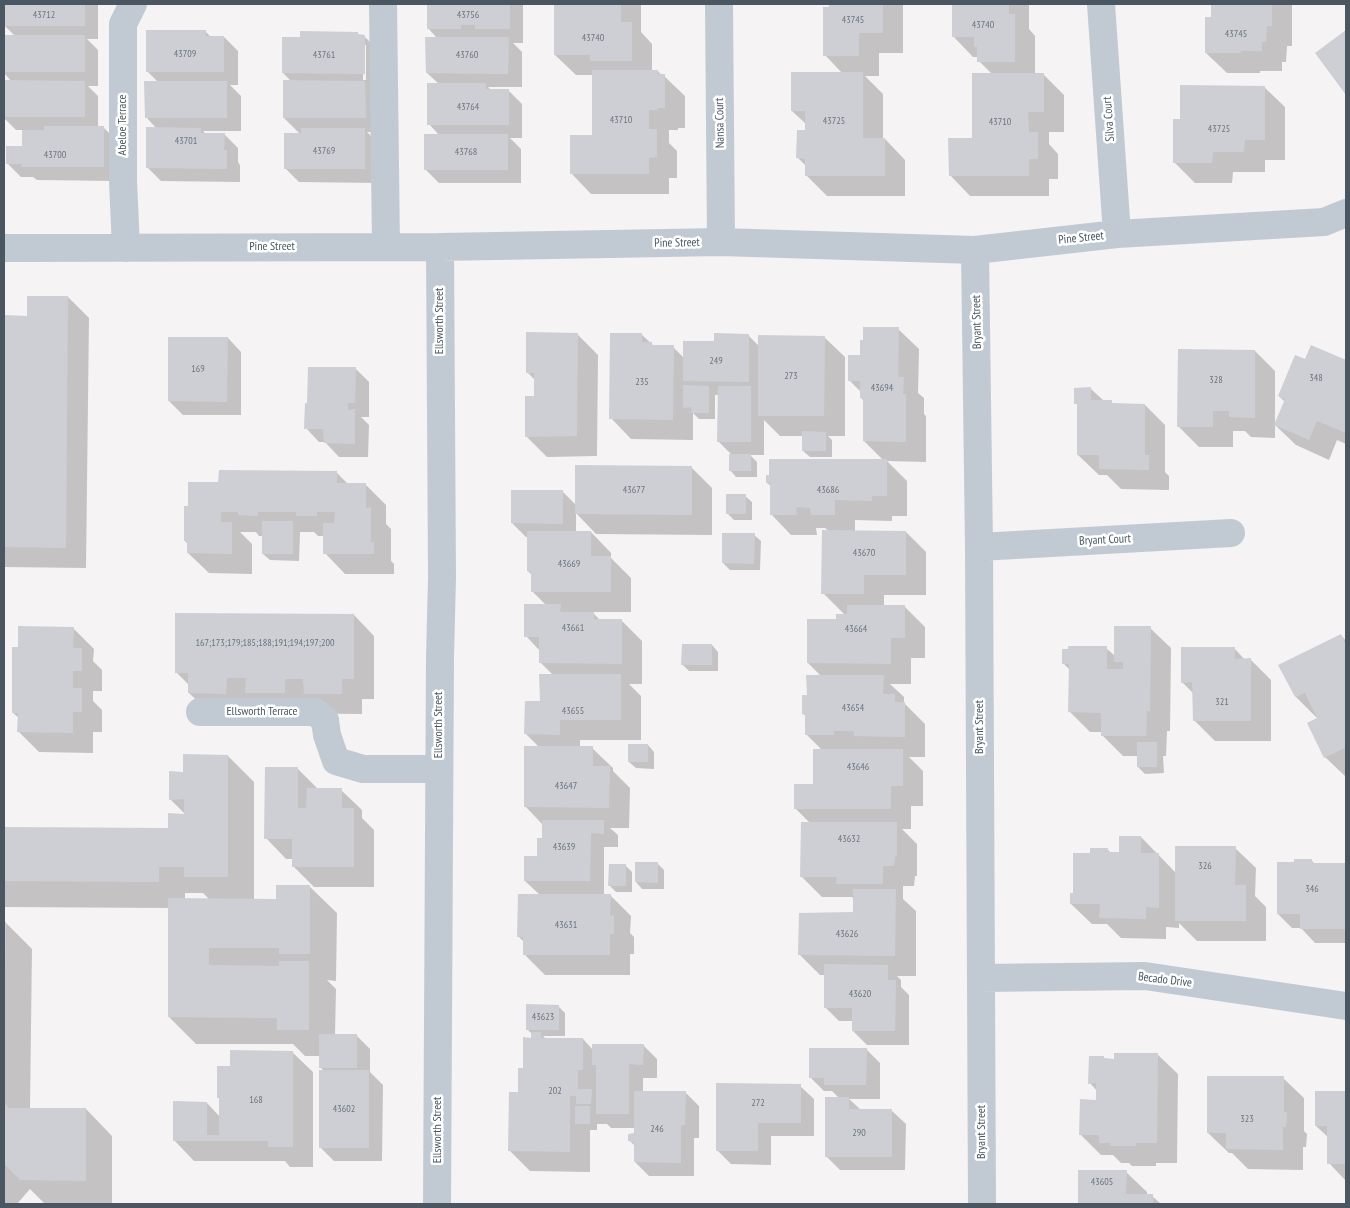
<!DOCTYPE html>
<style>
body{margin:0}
#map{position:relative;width:1350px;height:1208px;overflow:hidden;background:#f5f3f3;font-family:"PT Sans Narrow",sans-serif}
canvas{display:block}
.frame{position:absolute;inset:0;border:5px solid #4a5661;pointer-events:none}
</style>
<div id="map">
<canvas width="1350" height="1208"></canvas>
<div class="frame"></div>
</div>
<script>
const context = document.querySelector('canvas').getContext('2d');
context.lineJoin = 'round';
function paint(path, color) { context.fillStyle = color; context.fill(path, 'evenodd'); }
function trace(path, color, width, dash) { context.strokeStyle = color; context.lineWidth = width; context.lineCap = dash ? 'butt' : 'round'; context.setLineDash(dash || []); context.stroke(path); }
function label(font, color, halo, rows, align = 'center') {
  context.font = font + ' "PT Sans Narrow",sans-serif'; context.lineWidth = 5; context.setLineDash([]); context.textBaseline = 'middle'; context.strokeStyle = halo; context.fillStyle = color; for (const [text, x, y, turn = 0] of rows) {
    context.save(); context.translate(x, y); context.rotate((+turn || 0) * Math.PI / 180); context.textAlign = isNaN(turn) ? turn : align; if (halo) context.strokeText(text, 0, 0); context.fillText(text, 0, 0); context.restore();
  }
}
const shadow = new Path2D(`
 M4 4H98V39H87L98 50V86H88L98 96V127H103L117 141V181L37 180 33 177H21L7 163 23 147V130H16L4 118V82H12L4 73V36H15L4 25Z
 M428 4H522L523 5V43H513L522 52V87H488L491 90H508L522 104V138H510L521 149V183H439L426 170 439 135 429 124 439 84 427 73 437 38 428 28Z
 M555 4H641V32L652 44V71H658L662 76H664L685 96V128H678V130H669V143L677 151V178H669V194H591L571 173 594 136V75H576L555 55Z
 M830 4H903V53H879V76H865L883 94V139H885L905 160V196H827L806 175V166L798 158 807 131V125L792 111 843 74 825 55Z
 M953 4H1029V29L1035 36V75H1044L1064 95V132H1049V144L1058 154V179H1049V196H970L950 175 973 139 992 74 979 61V57H973L953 36Z
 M1212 4H1292V46H1287L1286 62H1282V71H1260V73H1227L1206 53 1212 18Z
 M205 31 211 37H224L238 51V85H230L241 96V131H203L206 134H224L238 148V162L240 165V182L161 181 148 168 157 129 146 117 158 82 147 71Z
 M1346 32V93L1317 53Z
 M357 33 360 36H364L378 50V87H370L379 96V132H367L378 143V183L299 182 285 168 300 134 284 118 292 82 283 73ZM364 45H366V80H363Z
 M1264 87 1285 107V160H1265V172H1233L1232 183H1195L1174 162 1181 120Z
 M68 297 89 318 86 568 4 567V317H28Z
 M898 329 919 349 918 393 924 398V414L926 416V462L887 461 907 481V516H892V521L855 520V531L906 532 926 552V595H884V606H904L925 627V658H911V684H890L904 697V703L925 724V757H909L923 771V806H911V829H902L917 844V876H915L914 886H903V899L916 911V976H897L901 980V987L909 995V1045H867L853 1031V1021H839L825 1007V975H820L800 955 854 914V900L852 897H822L802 877 810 823 795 808 815 785 822 750 807 735V717L803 714 808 696 821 676 808 663 837 620 845 615 823 593 829 531 825 528H816L817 535H791L771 514V486L767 483 884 461 864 441V401L861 398V392L850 381 861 356Z
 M577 334 598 355 597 456 547 457 526 436 535 397V380L527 372Z
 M641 334 655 347H673L684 358 715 342 748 335 759 346 824 337 845 357V436H828L832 440V457H810L803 451V436H780L764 420V455H750L757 462V477H736L730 470 732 455 718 441 719 395H715V419H699L693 413V440L631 439 611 418Z
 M228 338 241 352V415H183L169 401Z
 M1311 346 1346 361V444L1337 440 1329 460 1296 445 1275 425 1285 402 1279 396 1306 360Z
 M1255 351 1275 371V438L1251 437 1245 431H1233V447H1199L1178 426Z
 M355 368 369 382V417H361L369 425 368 457H339L325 442H319L306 428Z
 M1091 389 1104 401H1111L1114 405H1145L1165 425V472L1169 476V490L1121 489 1107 475H1099L1078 455 1079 406 1076 403Z
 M692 468 712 488V535L596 534 576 513V532H591L611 553V558L631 578V612H592L600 620H621L642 641V684H629L641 696V740H580V748H592L613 768V771L630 788 629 828H610L618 835V847H604V895H610L631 916 630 933 634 937V954H630V975H545L524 954V942L518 936 540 895 525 881 538 858 543 839V825L525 806 539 747 526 734 553 675 540 662V651L526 636 546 605 532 591V575L528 571V537H526L512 523 562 491 576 505Z
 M336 472 348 484 366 485 386 505V524L391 529V561L394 564V574H345L325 553V536H318L314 532H300L299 561 270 560 263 554V536H259L256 532H240L252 544V574L209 573 188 553V544L185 541 190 508 219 484Z
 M745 496 752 502V520H734L727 513Z
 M754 535 761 541 760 570H730L723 563Z
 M354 615 374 636V699H362V714L267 713 252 698H247L246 714 210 713 189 693V685L176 672Z
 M73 628 94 649 93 661 102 670V691H93V701L102 710V732H93V753L39 752 19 732V718L13 713Z
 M1150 628 1171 648 1170 731H1167L1166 756H1163L1164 773 1145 774 1138 767V756H1123L1102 735V732H1090L1070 712V670L1064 664 1106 648 1115 656Z
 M1341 635 1346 641V777L1325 757 1318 719 1296 697 1280 666Z
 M712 645 718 652V671H689L683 665Z
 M1234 648 1245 660H1251L1271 680V741H1215L1194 720V694L1182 682Z
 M648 745 654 752V769L636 768 629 762Z
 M228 756 254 782V900H278L310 887 337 913 336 981 327 980 336 989 335 1035H356L370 1049V1072L383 1085 382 1161H334L320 1147 324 1071 320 1067V1056H305L293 1044H196L169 1017 170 908 4 907V828L169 829 186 815 170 799 184 773ZM185 893H203L209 899H185Z
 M297 768 318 789 341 790 362 810V818L374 830V887H314L293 866V859H286L266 838Z
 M1141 837 1176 873 1235 848 1256 868 1255 896 1266 907V941H1197L1179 923V928L1166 927V939L1121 938 1107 924H1092L1071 904 1091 854 1108 850 1111 853H1120Z
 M1311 860 1315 864H1346V943H1315L1301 928H1292L1278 914 1296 863Z
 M658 864 664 870V889H642L636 882Z
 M625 865 632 872V892H616L609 885Z
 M4 923H6L32 949 30 1109H86L112 1136V1204H45L30 1189 17 1204H4Z
 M558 1006 565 1013V1036H543L546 1039H583L593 1050 643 1045 657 1059V1078H643V1092H685L699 1106V1138H694V1176H649L635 1162V1146L630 1141 635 1135V1128H611L607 1124H597V1130H590V1172L530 1171 510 1151 519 1093 532 1039V1034L528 1030Z
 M866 1049 880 1063V1099H849L861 1110 892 1111 906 1124 905 1170H840L826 1156 839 1098 832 1091H824L810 1077Z
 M292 1052 313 1072V1167H290L285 1161H194L174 1140 207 1103 220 1117V1100L218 1097 232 1067Z
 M1157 1054 1178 1074 1177 1163H1156V1166H1132L1129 1163H1121L1113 1155H1101L1081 1135 1097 1101V1091L1090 1083 1103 1057 1106 1060H1115Z
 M1283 1078 1304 1098V1131L1307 1134 1306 1147H1303V1170L1248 1169 1232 1153H1229L1208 1133Z
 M800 1086 814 1099V1136H771V1165L731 1164 717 1150Z
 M1316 1092H1346V1181L1329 1163V1138L1316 1126Z
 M1079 1171 1126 1172 1147 1192V1196H1152L1161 1204H1079Z`);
const building = new Path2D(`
 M4 4H85V26H4Z
 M427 4H510V29H475V25H461V29H427Z
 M554 4H621V22H632V61H590V55H554Z
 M829 4H883V33H859V56H823V7H829Z
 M952 4H1009V14H1015V62H977V47H974V37H952Z
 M1211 4H1272V26H1267L1266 42H1262V51H1240L1241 53H1205V17H1211Z
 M146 30H206V36H224V72H146Z
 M1346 30V95L1315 53Z
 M300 31 358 32V34L365 35V74L282 73V37H300Z
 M4 35H85V72H4Z
 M425 37H509L508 74 426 73Z
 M592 70H658V74H665V108H658V110H649V129H657V157L649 158V174H570V135H592Z
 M791 72H863V138H885V176H805V159L796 158 797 130H805V111H791Z
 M972 73H1044V112H1028L1029 132H1038V159H1029V176H949L948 138H972Z
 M4 80 85 81V117H4Z
 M283 80 365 81 366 118H283Z
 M144 81H227V118H145Z
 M427 83H486V89H509V125H427Z
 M1180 85 1265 86V140H1245L1244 152H1213L1212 163H1173V119H1180Z
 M44 126H104V167H21L22 164H6V146H22V130H44Z
 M146 127 201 128V133H225L224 150H227V169L146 168Z
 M301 128H365V169H284V133H301Z
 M424 134H508V170H424Z
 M27 296H68L66 548 4 547V315L27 316Z
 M863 327H899L898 377H904L903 394H906V442L863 441V398H860V381H848V355H860V340H863Z
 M526 332 578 333 577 436 525 437V396H534V373H526Z
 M610 333H642V342H652V345H674L673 420 609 419Z
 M714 333 749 334V382L683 381V341H714Z
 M758 335 825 336 824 416H758Z
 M168 337H228L227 402 168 401Z
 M1311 345 1346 360V433L1317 421 1309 440 1274 425 1285 399 1278 396 1295 355 1305 359Z
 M1178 349 1255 350V418L1229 417V411H1213V427H1177Z
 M308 367H356L355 403H348V410L355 409V444L324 443 323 429H304L305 403H307Z
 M683 385 709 386V413H691L692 407 683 408Z
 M718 386H751V442H717Z
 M1091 387V400H1112V403L1145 404V455H1149V470L1099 469V455H1077V404H1074V388Z
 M802 431 826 432V451H802Z
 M729 454H751V471H729Z
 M769 459H887V496H872V501L835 500V515H811L810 508 796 507 797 515H770V483H766V475H769Z
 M575 465 692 466V515L575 514Z
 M219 470 337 471V483H366V508L371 507V542H374V554H323V523H334L335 512H317V516H296V512H258V516L238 515V512H221V522H232V554L187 553V541H184V506H188V482H218Z
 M511 490H563V524L511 523Z
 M726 494H746V514H726Z
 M262 521H293V554H262Z
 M822 530 906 531V575H864V594H821Z
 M527 531H591V556H611V592H531V571H527Z
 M722 533H755L754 564 722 563Z
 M524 604H561L560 612H594V619H622V664L539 663V637H524Z
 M847 605H905V638H891V664L807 663V619H836V614H847Z
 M175 613 354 614V679H342V694H304L303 679H285V693H245L246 678H227L226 694 188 693V673H175Z
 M18 626 74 627 73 648H82V671H73V688H82V712H73V733L17 732 18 713H12V647H18Z
 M1114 626H1151L1150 711H1147L1146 736H1101V713L1068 712 1069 664H1062V649H1068V646H1107V669H1123V662H1114Z
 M1341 634 1346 645V747L1324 758 1307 723 1317 718 1305 693 1295 697 1278 665Z
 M682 644H712V665H681Z
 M1181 647H1235V659L1251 658V721H1193L1192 682 1181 683Z
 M539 674H621V720H560V735L524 734 525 701H540Z
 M806 675H884L883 694H895V702H905V737L854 736V731H834V735H805V715L802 714V695H807Z
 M1137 742H1157V767H1137Z
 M628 744H648V762H628Z
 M524 746H593V766H610L609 808 524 807Z
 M813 749H903V786H891V809H794V784H813Z
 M183 754 228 755V877H184V867H159V882L4 881V827L168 828V813L184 814V799L169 800V771L183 772Z
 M265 767H298V808H306L307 788H342V808H354V867H292V839H264Z
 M542 820H604V834L591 833 590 881H524V856H537V838H542Z
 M801 822H897V856H895L894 866H883V884H836L837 877H800Z
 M1119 836H1141V853H1159V908L1146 907V919L1099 918 1100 904H1070V893H1073V853H1090V848H1108V852H1119Z
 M1175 846H1236L1235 885H1246V921H1175Z
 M1294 859H1312V863H1346V929H1300V914H1277V862H1294Z
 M635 862H658V883L635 882Z
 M609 864H626V886H608Z
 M276 885H310V954H279V948H209V965L279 966V961H309V1030H277V1018L168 1017V898L276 899Z
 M853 889H896L895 956 798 955 799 913 853 912Z
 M518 894H611L610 916 614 915V934H610V955H523V937H517Z
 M4 921 6 922 5 976H4Z
 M824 964 888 965V980H896L895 1031H852V1008H824Z
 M526 1004 559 1005V1030H526Z
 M531 1032H541V1038H583V1070H578V1089H592L591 1104H576V1096H570V1152L508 1151 509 1092H518V1068H523V1037L531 1038Z
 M319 1034H357V1068H319Z
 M592 1044H644L643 1065 629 1064V1114H596V1065H592Z
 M809 1048H867L866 1085H824V1078H809Z
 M230 1050 293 1051V1147H268V1141H173V1101L207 1102V1135H219V1098H217V1066H230Z
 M1114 1053H1158L1157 1143H1136V1146H1110V1143H1099V1135H1079L1080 1099 1096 1100V1083L1088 1084 1089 1056H1104V1058L1114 1059Z
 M319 1070H369V1148H319Z
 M1207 1076H1284V1112H1287L1286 1127H1283V1150L1226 1149V1133H1207Z
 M716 1083 801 1084V1123H758V1151H716Z
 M634 1091H686L685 1125H681V1163L634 1162V1142L628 1141V1134L634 1133Z
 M1315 1091H1346V1164H1327V1126H1315Z
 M825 1097H849V1109H892V1157H825Z
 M4 1103 9 1108H86V1181L20 1180 4 1164Z
 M575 1106H590V1124H575Z
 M1078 1170H1127L1126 1194H1153V1204H1078Z`);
const street = new Path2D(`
 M383 4 386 247
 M719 4 721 242
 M1101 4 1117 234
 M4 248 440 247 721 242 975 250 1117 234 1324 222 1346 213
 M126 248 123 181V24L133 4
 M975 250 979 547 982 1204
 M979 547 1231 533
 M200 712H315L325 720 327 735 336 761 363 769H439
 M981 978 1145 976 1346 1006
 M437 1204 440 657 442 577 440 247`);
const numberNames = [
 ["43712",44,15],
 ["43756",468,15],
 ["43745",853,20],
 ["43740",983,25],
 ["43745",1236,34],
 ["43740",593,38],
 ["43709",185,54],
 ["43761",324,55],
 ["43760",467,55],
 ["43764",468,107],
 ["43710",621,120],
 ["43725",834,121],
 ["43710",1000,122],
 ["43725",1219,129],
 ["43701",186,141],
 ["43769",324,151],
 ["43768",466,152],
 ["43700",55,155],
 ["249",716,361],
 ["169",198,369],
 ["273",791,376],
 ["348",1316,378],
 ["328",1216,380],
 ["235",642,382],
 ["43694",882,388],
 ["43677",634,490],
 ["43686",828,490],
 ["43670",864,553],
 ["43669",569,564],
 ["43661",573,628],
 ["43664",856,629],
 ["167;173;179;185;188;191;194;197;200",265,643],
 ["321",1222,702],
 ["43654",853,708],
 ["43655",573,711],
 ["43646",858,767],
 ["43647",566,786],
 ["43632",849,839],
 ["43639",564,847],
 ["326",1205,866],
 ["346",1312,889],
 ["43631",566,925],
 ["43626",847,934],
 ["43620",860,994],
 ["43623",543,1017],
 ["202",555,1091],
 ["168",256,1100],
 ["272",758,1103],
 ["43602",344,1109],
 ["323",1247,1119],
 ["246",657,1129],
 ["290",859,1133],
 ["43605",1102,1182]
];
const streetNames = [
 ["Silva Court",1109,119,-94],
 ["Nansa Court",720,123,-91],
 ["Abeloe Terrace",123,125,-90],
 ["Pine Street",1081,238,-6],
 ["Pine Street",677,243,-1],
 ["Pine Street",272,247],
 ["Ellsworth Street",440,321,-90],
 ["Bryant Street",977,322,-91],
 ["Bryant Court",1105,540,-3],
 ["Ellsworth Terrace",262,712],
 ["Ellsworth Street",439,725,-90],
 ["Bryant Street",980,727,-90],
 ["Becado Drive",1165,980,7],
 ["Ellsworth Street",438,1130,-90],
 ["Bryant Street",982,1132,-90]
];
paint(shadow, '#0003');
paint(building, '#cdcfd5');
trace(street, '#c1cad2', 28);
label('10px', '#6b747e', null, numberNames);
label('12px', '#4a5661', '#fff', streetNames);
</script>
